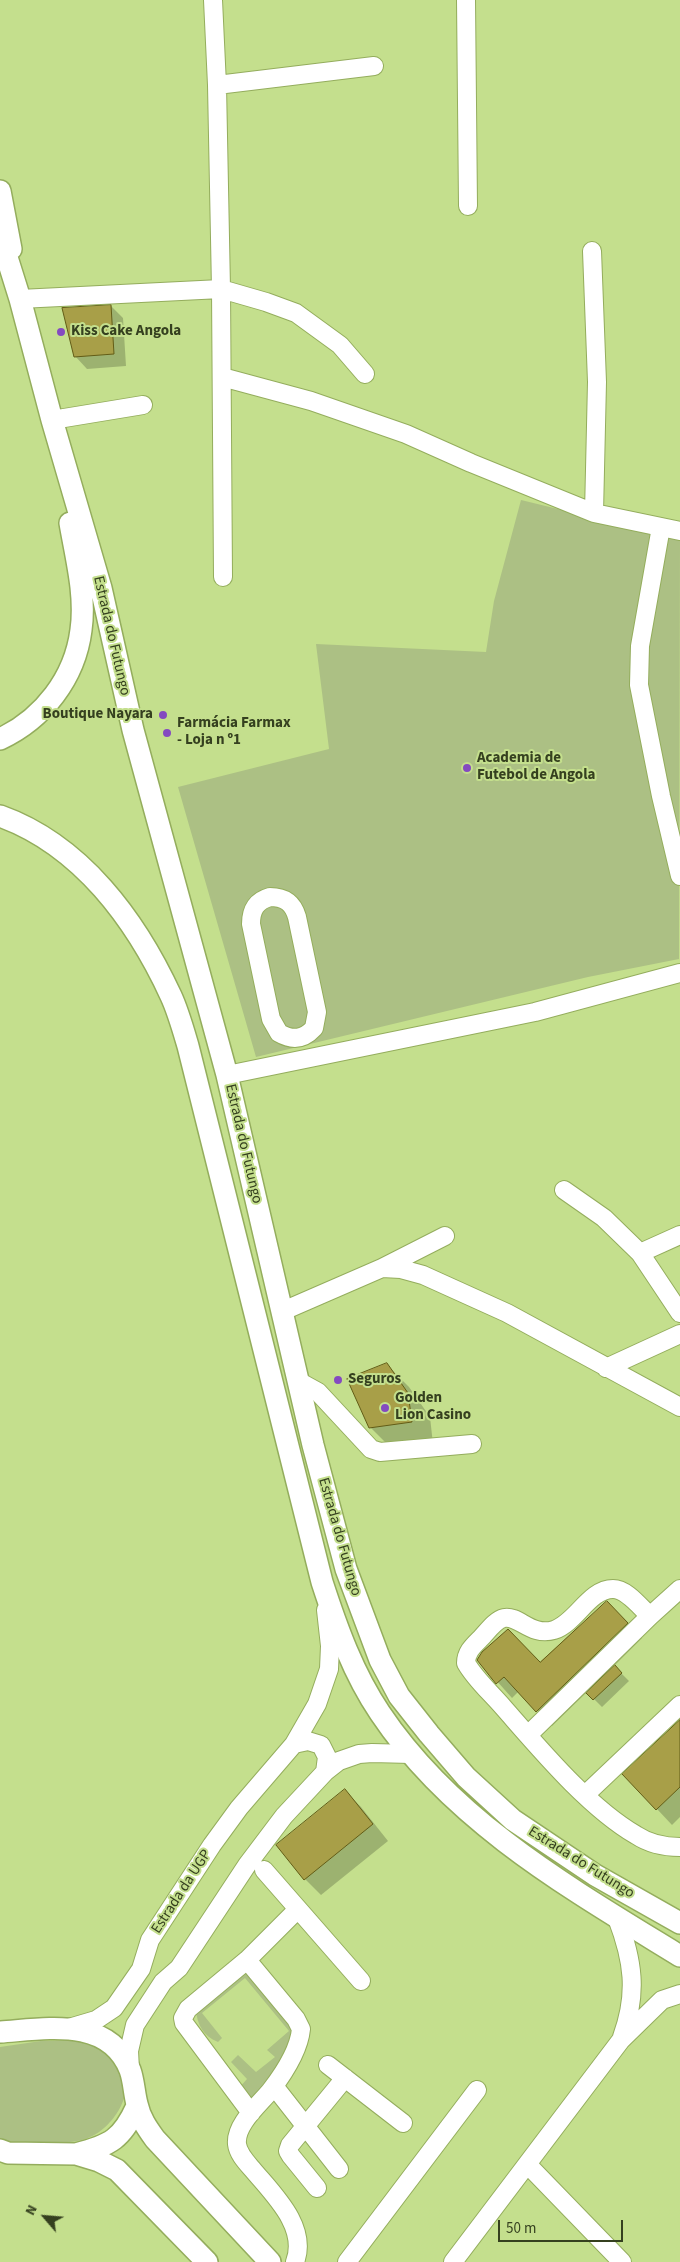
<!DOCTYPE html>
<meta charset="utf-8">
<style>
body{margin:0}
#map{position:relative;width:680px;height:2262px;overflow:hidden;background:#c4df8d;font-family:"Source Sans 3",sans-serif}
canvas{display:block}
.north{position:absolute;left:20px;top:2192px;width:50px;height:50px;-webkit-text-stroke:4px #c4df8d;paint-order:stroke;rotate:297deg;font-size:14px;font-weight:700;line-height:20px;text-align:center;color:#35401f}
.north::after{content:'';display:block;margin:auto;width:18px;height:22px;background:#35401f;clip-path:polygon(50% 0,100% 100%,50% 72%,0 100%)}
.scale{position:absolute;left:498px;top:2220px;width:125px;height:22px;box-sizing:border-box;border:2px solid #35401f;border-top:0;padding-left:6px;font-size:15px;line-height:18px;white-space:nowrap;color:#35401f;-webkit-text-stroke:4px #c4df8d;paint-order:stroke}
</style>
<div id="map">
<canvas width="680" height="2262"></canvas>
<div class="north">N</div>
<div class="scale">50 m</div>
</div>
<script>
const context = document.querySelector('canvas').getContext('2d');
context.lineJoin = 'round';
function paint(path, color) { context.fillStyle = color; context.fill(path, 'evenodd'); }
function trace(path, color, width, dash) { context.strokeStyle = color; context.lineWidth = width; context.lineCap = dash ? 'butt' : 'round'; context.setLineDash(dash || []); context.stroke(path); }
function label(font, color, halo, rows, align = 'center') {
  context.font = font + ' "Source Sans 3",sans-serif'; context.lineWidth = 4; context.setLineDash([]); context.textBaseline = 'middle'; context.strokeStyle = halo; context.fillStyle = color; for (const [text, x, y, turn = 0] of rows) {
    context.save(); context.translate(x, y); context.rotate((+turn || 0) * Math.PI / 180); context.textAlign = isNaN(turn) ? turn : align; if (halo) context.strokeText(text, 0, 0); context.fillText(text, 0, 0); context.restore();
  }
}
const green = new Path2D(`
 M521 500 636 528 680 537 679 959 588 977 256 1057 178 787 329 749 316 644 486 652 494 601Z
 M242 1972 248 1973 294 2029 291 2044 255 2098 246 2096 239 2088 247 2079 231 2062 238 2055 256 2072 275 2057 267 2050 289 2031 245 1978 202 2013 222 2038 218 2042C203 2036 197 2024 196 2010Z
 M80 2040C95 2044 111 2053 120 2067 138 2092 112 2129 88 2138 72 2145 27 2144 8 2144L0 2140V2047L41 2041Z`);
const shadow = new Path2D(`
 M111 306 123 318 126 366 87 369 75 356Z
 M387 1365 409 1387 430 1417 433 1444 393 1450 370 1427Z
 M622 1617 642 1638 614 1666 629 1681 602 1707 587 1692 552 1726 519 1691 512 1698 478 1660 540 1664Z
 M680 1721V1817L672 1825 657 1809Z
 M345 1791 361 1807 388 1841 321 1895 305 1879 278 1845Z`);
const building = new Path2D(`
 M111 305 114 354 74 357 62 308Z
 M387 1363 408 1393 412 1422 369 1428 347 1379Z
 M607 1601 628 1623 536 1712 504 1677 496 1684 477 1660 482 1652 508 1629 540 1662Z
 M615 1665 622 1673 593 1700 586 1693Z
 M680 1720V1787L656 1810 622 1774Z
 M345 1789 373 1824 304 1880 276 1845Z`);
const minor = new Path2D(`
 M213 0 217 85 221 289 223 577
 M466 0 468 206
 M217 85 374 66
 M592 251 597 382 594 513
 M20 299 221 289 266 302 296 313 340 345 365 374
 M222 377 311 401 406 434 471 463 594 513 680 531
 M52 420 143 405
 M661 527 640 646 639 685 661 796 680 876
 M270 897C285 897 293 903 297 917L317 1012 314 1028C304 1039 293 1041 279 1033L271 1019 251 924C251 910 256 901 270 897Z
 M227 1075 535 1012 680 973
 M564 1190 604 1218 640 1253 680 1313
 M640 1253 680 1235
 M382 1268 445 1236
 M283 1311 382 1268 401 1269 423 1275 507 1313 680 1407
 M606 1368 680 1334
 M298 1381 318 1392 371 1449 380 1452 472 1444
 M650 1616C640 1607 627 1589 613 1589 589 1589 576 1623 554 1630 531 1637 519 1615 504 1618 495 1620 487 1632 481 1638 473 1646 466 1652 466 1663 475 1679 491 1693 503 1707 540 1749 588 1807 636 1835 648 1843 665 1847 680 1847
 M528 1735 650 1616 680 1589
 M294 1744 308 1741 321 1745 327 1757 325 1772
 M585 1795 680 1705
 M264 1870 361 1981
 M617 1918C633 1960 638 1993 622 2037
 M247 1960 296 2019 301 2029C299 2050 284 2073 271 2090 260 2104 235 2124 237 2144 238 2154 247 2163 253 2170 274 2195 308 2227 295 2262
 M69 2028 96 2020 114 2008 141 1969 150 1940 212 1845 239 1808 294 1744 317 1704 329 1669 330 1646 326 1610
 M328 2065 403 2123
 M130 2070 129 2051 135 2025 163 1982 179 1968 247 1865 284 1816 325 1772 339 1761 359 1754 372 1753 411 1754
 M274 2086 339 2169
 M251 2113 184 2023 183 2018 188 2009 247 1960 298 1909
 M527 2164 622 2262
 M317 2188 291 2156 288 2151 290 2145 345 2078
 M347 2262 477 2090
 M453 2262 621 2040 662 2000 680 1994`);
const major = new Path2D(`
 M0 191 11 249
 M0 235 20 299 52 420 101 588 133 730 227 1075 313 1445 346 1569 380 1660 399 1696 429 1734 466 1777 513 1820 595 1875 680 1923
 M0 739C43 719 75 678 81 630 86 595 76 558 70 523
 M0 816C81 845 136 920 171 996 178 1011 183 1029 188 1046L322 1582C337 1628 353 1673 380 1713 453 1822 571 1889 680 1956
 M0 2032C45 2029 109 2016 130 2070 134 2081 134 2093 137 2104 140 2118 147 2128 155 2139L270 2262
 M0 2150 8 2153 76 2154 99 2161 117 2170 207 2262
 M76 2154C111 2145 122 2139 137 2106`);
const markers = [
 [61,332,5,"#844ac0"],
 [163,715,5,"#844ac0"],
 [167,733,5,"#844ac0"],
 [467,768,5,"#844ac0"],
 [338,1380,5,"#844ac0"],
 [385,1408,5,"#844ac0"]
];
const poiNames = [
 ["Kiss Cake Angola",71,332],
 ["Boutique Nayara",153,715,"right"],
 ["Farmácia Farmax",177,724],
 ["- Loja n º1",177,741],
 ["Academia de",477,759],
 ["Futebol de Angola",477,776],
 ["Seguros",348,1380],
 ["Golden",395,1399],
 ["Lion Casino",395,1416]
];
const streetNames = [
 ["Estrada do Futungo",111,636,77],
 ["Estrada do Futungo",243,1144,77],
 ["Estrada do Futungo",339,1537,74],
 ["Estrada do Futungo",581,1863,32],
 ["Estrada da UGP",182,1892,-57]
];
paint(green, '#acc084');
paint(shadow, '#0003');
paint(building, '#a89f48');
trace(building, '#625c16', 1);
trace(minor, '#94ad5d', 20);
trace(major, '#94ad5d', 24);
trace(minor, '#fff', 18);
trace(major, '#fff', 21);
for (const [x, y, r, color] of markers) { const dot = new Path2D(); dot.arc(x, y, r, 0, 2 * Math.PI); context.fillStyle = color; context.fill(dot); trace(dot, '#c4df8d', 2); }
label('bold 15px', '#35401f', '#c4df8d', poiNames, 'left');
label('15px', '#35401f', '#c4df8d', streetNames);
</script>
